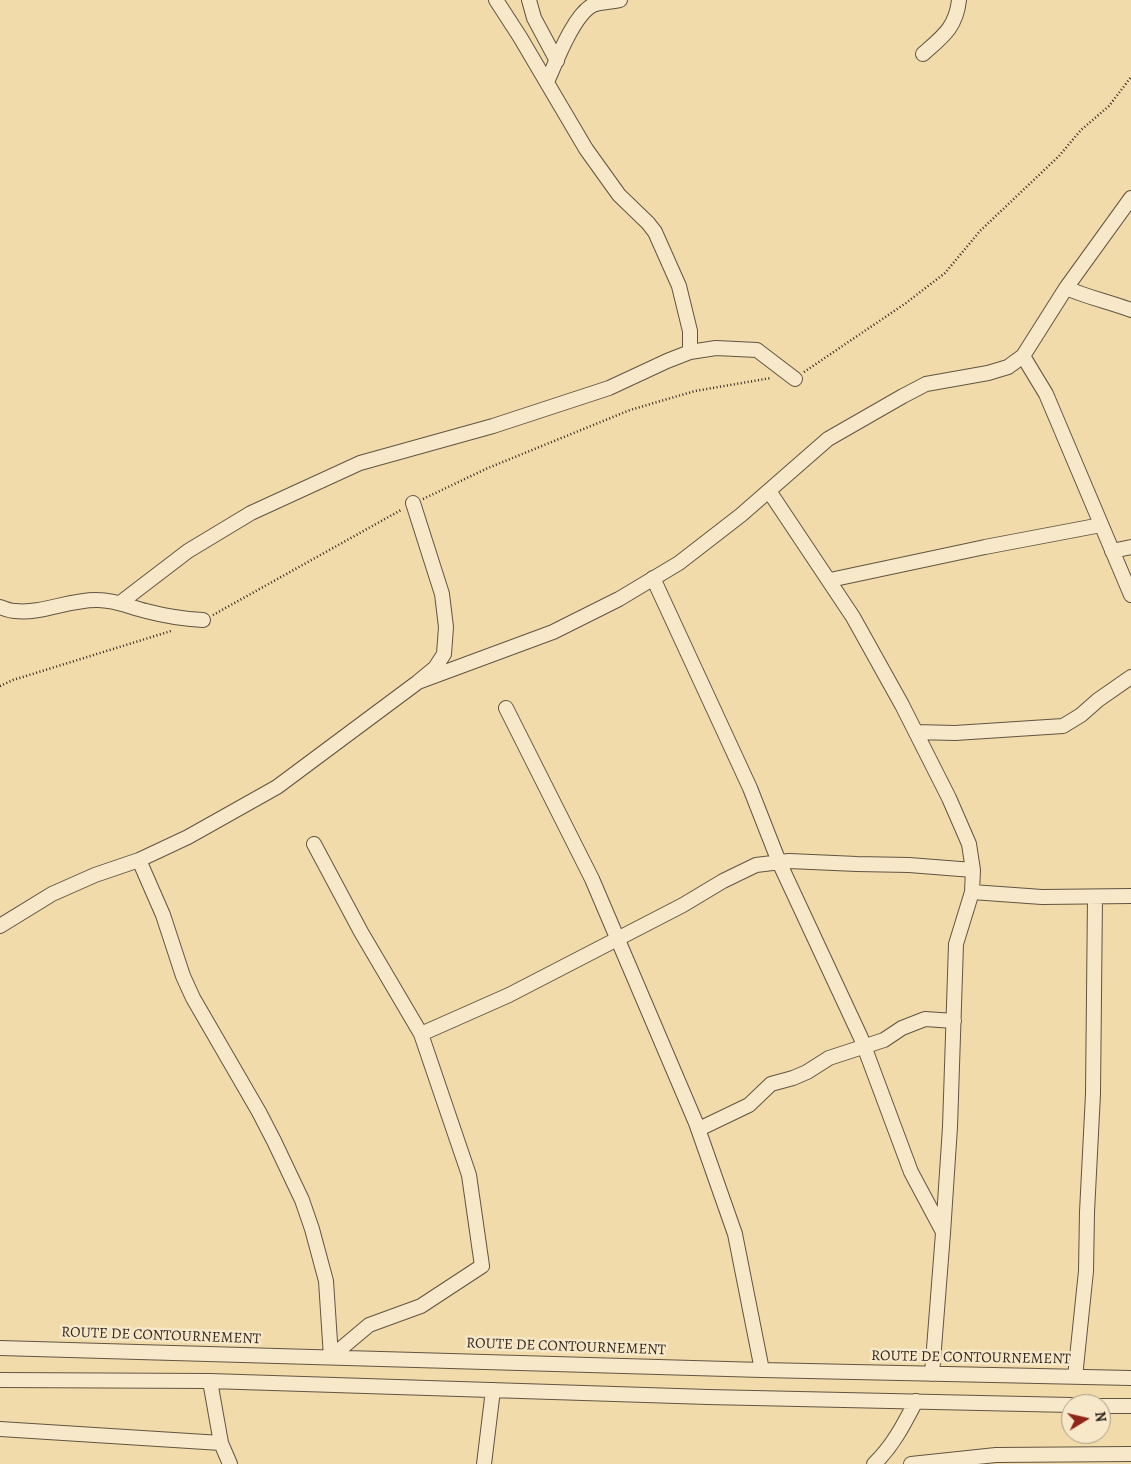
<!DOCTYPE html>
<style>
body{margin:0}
#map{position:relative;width:1131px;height:1464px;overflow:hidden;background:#f1dbaa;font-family:Alegreya,serif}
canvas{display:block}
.north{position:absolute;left:1061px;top:1394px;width:50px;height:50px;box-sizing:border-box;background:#f6e8c8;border:1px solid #a89b85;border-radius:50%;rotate:81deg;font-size:14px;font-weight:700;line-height:20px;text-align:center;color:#332720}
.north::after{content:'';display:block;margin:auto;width:18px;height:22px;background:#8f2418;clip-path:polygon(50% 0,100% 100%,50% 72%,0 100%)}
</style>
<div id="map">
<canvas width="1131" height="1464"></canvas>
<div class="north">N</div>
</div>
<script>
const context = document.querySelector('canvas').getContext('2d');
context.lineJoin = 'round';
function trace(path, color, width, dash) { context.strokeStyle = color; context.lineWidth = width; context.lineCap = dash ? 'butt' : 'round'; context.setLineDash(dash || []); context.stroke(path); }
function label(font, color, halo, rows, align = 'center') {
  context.font = font + ' Alegreya,serif'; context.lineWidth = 5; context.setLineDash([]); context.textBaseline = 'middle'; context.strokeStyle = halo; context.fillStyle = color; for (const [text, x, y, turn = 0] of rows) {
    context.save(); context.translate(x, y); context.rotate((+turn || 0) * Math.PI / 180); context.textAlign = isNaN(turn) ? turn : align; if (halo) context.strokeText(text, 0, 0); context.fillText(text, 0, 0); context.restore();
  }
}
const path = new Path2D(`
 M804 372 906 303 945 273 980 231 1059 156 1081 130 1109 106 1131 77
 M423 499 488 468 630 410 695 391 771 378
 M213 615 401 510
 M0 686 13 680 171 631`);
const minor = new Path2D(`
 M496 0 520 37 586 149 619 195 648 223 655 232 679 286 690 331V352
 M529 0 534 18 557 61
 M923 54C942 37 956 28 959 0
 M547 82C556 62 574 14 593 5 599 2 612 2 620 0
 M1066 288C1087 297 1109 302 1131 310
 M1023 356 1046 394 1131 595
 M769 491 853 617 902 705 949 798 969 844 973 870 972 892 956 944 950 1127 943 1233 932 1374
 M1112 551 1131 547
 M653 578 750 788 779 862 861 1038 911 1172 943 1232
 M830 580 985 547 1101 525
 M120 603 188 551 251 513 360 463 493 426 609 388 667 361 690 352 716 348 757 350 795 379
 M0 607C5 609 10 611 15 611 43 614 70 599 98 600 115 600 130 607 146 611 165 616 184 619 203 620
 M418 682 553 632 619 599 679 563 741 515 828 439 903 396 926 384 988 373 1008 367 1023 356 1066 288 1131 198
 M506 708 592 879 696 1123 735 1234 762 1370
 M916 732 955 733 1063 726 1081 715 1098 700 1131 677
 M314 844 361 932 421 1034 469 1175 482 1266 421 1306 369 1325 331 1357
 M139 860 163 915 183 976 193 998 259 1112 274 1141 302 1200 312 1229 326 1281 331 1357
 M972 892 1042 897 1131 896
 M0 926 52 894 95 875 139 860 188 837 277 787 418 682 435 668 444 654 446 627 442 594 413 503
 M421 1034 509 995 683 905 723 881 756 865 789 861 857 864 909 865 973 870
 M699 1129 749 1105 771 1084 793 1078 807 1072 829 1058 884 1040 902 1028 925 1019 954 1021
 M0 1348 762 1370 1131 1378
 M1075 1377 1086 1271 1087 1212 1093 1094 1095 897
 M0 1380 210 1381 708 1397 1071 1405
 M210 1381 221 1443 230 1464
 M1101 1406H1131
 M0 1429 221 1443
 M484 1464 493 1390
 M874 1464C893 1446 904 1424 916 1401
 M911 1464 996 1455 1131 1454`);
const streetNames = [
 ["ROUTE DE CONTOURNEMENT",161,1336,2],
 ["ROUTE DE CONTOURNEMENT",566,1347,2],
 ["ROUTE DE CONTOURNEMENT",971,1358,1]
];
trace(minor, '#625442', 16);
trace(path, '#332720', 2.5, [1, 2.5]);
trace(minor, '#f6e8c8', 14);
label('15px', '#332720', '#f6e8c8', streetNames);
</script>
